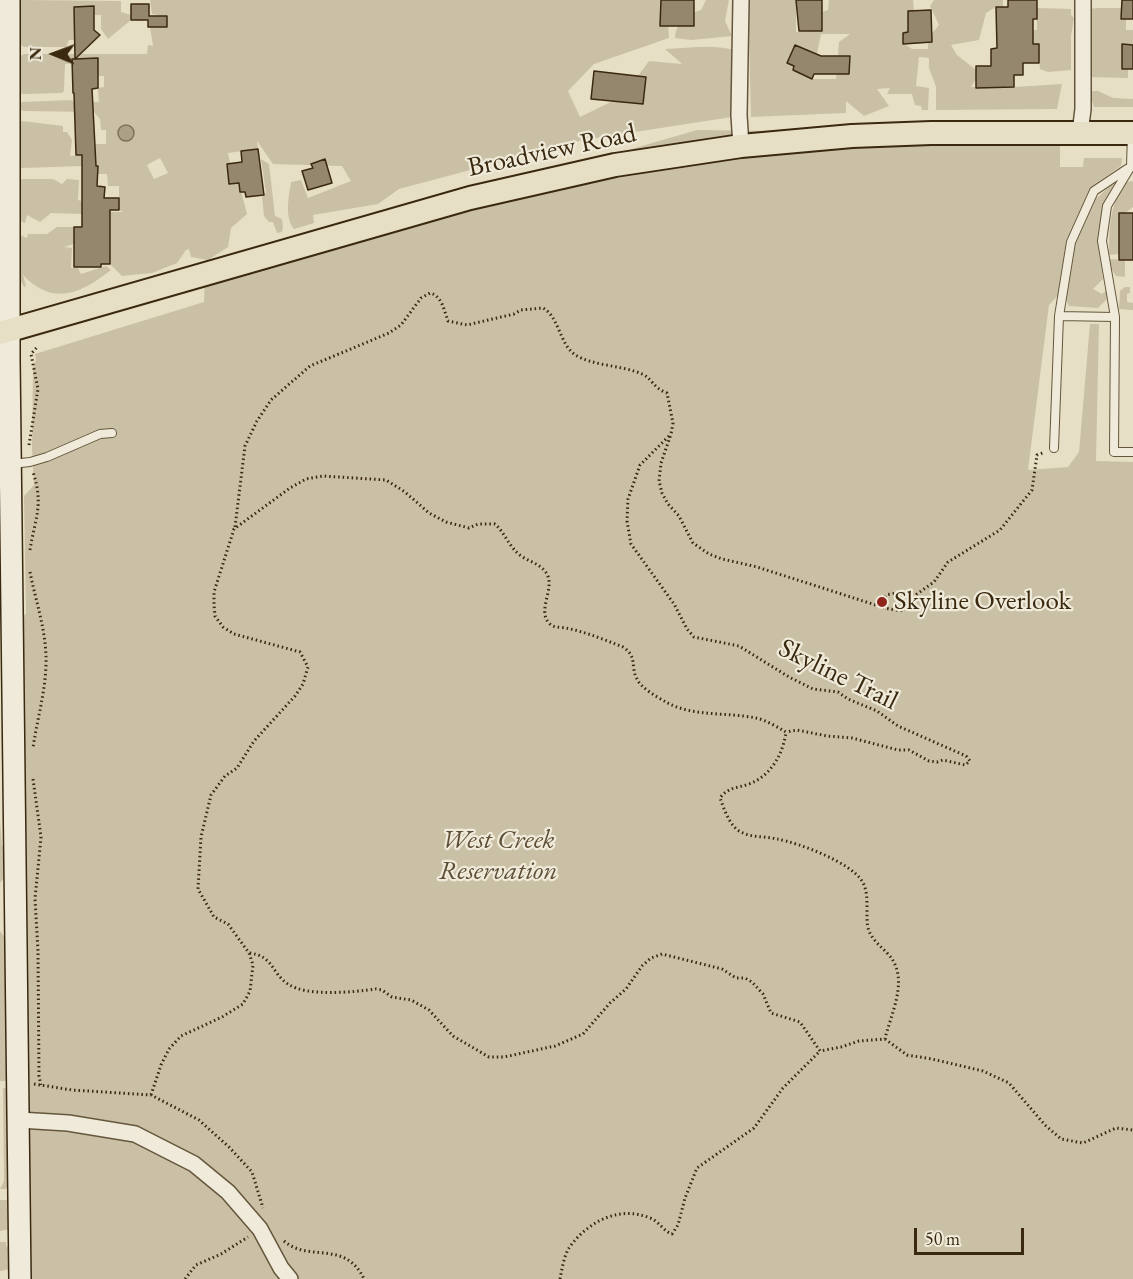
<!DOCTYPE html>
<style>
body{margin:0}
#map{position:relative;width:1133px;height:1279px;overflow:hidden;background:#e7dfc5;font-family:"EB Garamond",serif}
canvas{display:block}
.north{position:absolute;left:24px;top:24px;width:60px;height:60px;-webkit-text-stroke:4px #efead9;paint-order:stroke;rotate:271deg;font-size:16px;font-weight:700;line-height:24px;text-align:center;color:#3a280f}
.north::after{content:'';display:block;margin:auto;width:21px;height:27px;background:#3a280f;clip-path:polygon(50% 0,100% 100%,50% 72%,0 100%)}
.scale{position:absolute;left:914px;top:1228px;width:110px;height:27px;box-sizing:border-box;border:3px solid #3a280f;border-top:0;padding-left:8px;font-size:18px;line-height:21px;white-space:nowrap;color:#3a280f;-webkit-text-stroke:4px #efead9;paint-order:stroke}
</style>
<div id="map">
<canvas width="1133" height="1279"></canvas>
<div class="north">N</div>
<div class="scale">50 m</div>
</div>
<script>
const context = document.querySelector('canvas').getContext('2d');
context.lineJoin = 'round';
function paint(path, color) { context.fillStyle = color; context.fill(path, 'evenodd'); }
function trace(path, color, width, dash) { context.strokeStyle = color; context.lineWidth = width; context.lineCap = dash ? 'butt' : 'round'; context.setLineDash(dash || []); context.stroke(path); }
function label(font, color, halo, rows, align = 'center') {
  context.font = font + ' "EB Garamond",serif'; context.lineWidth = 4.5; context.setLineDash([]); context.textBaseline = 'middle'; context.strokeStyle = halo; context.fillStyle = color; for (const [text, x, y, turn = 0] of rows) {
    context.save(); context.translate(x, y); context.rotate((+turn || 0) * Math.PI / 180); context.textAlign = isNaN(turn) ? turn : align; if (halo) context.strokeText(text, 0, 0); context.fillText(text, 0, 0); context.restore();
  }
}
const green = new Path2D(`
 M22 0 121 1V12L131 15V20L108 39 101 29V15H94V6L74 7V40H69L66 47H24L16 43 19 1Z
 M150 0H667L669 38 594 64 568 91 580 117 623 96 649 61 682 64 665 49C688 48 712 44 734 50L732 117 583 140 399 189 378 204 313 215 314 223 294 229C284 217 289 196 291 182L301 180 308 198 351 181 342 166 273 164 257 141 258 149 228 153 230 163 227 164 229 184 239 183 247 214 231 228 228 247 208 260 191 257 189 249 186 250 177 263 152 273 122 276 105 259 106 212H123L119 210V186H108L107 174H97L82 166 22 168 15 165V125L22 121 63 126V132H67L72 140 70 156 95 154V144H106V130H101L100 119 94 112 24 111 17 109V104L22 102 71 100 75 103 99 102 98 88 104 87V76H98V58L72 59V63L65 64 64 91 62 93 22 94 16 89 15 59 24 54H147L148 45 153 46 150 27H167V17L152 14ZM160 158 168 173 154 179 147 165Z
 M706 0H729L725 21 732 36 691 40 675 38C676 22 687 14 701 10Z
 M742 0H796V32L821 31 822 12 828 10 829 0H913L914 11H908V32L903 33V43L912 49H928V38L939 25 930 6 934 0H1003V7H996L986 13 979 40 951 45 957 55 980 73 971 87H1014L1062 84 1057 109 936 110V87L929 68V58L919 57 916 86 929 88 928 110H922L921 106 915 105 912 94H887L890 88 877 89 889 106 864 116 846 101V113L751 117 749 37 746 36ZM821 34H850L839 42 836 79H812L793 70 794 66 787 63 795 45 817 54Z
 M1037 8 1071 9V15L1074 18 1071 36V70L1048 72 1040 69 1038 44H1020L1000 30H1037Z
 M1097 8H1121V18L1126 19V30H1133V45H1122V68L1128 69V78L1089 77 1088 9Z
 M1089 91H1098L1113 98 1133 99V107H1094Z
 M697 130 931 133 1060 132V167H1083L1084 158H1122L1121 166 1092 186 1097 198 1116 180 1103 206 1098 243 1103 279 1093 289 1102 294 1107 290V299L1098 308 1069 306 1062 291 1049 305 1028 470 1068 467 1079 452 1090 324H1099L1096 461 1133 462V1279H22L15 618 26 614 24 496 34 485 32 448 33 368 36 360 35 354 204 302 205 273ZM101 430H112L102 437 47 460V452L85 435Z
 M261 159 269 164 275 216 282 219 283 227 282 232 277 233 273 222H269L264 216 262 197 266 193Z
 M22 179H53L62 184 67 179 79 180 78 200 82 201V214L51 213 40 222 27 215 25 223 16 220V182Z
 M1133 181V207L1125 213H1119V254L1109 255C1109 227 1110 205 1125 182Z
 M57 227H74V244L64 247 72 248 71 268H78L81 274 106 266 111 270C82 293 53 307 23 275L26 286 24 287 20 279 17 240 20 235 27 238 28 234H47Z
 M1109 259 1125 260V277L1116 276 1110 267Z
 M1125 287H1130V293L1127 294V302L1133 303V310L1119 309 1120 291Z
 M0 820 2 846 7 848C7 860 9 874 0 883Z
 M0 931 5 938 8 955 9 1081H0Z
 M3 1088H10V1181L6 1189H0L4 1181Z
 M0 1200H11V1229L0 1231Z
 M0 1242H6V1246L11 1248V1269L0 1271Z`);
const water = new Path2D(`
 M118 133a8 8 0 1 1 16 0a8 8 0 1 1-16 0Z`);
const building = new Path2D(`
 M661 0H694V26H660Z
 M796 0H822V31H799Z
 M1008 0H1037V19H1033V44H1039V63H1023V75H1014V87L976 88V66H991V49L997 48 996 7H1008Z
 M1122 0H1133V19H1121Z
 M131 4H149V16H167V27H148V20H131Z
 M94 6V30L100 35 75 59 98 58V88L92 89 96 166H98L97 186 105 187 104 198H119V210H110V264H101V267H74V227H82V155H76L74 93H73L72 59H75L74 7Z
 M931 10 932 42 903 44V33L908 32V11Z
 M1122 44 1133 45V69H1122Z
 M795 45 821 56H850L849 74H814L812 79 793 70 794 66 787 63Z
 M594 71 646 77 643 104 591 99Z
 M258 149 264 195 246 197 245 192H240L239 183 229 184 227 164 242 162 241 151Z
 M325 159 332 183 308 190 302 171 313 168 311 164Z
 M1119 213H1133V260H1119Z`);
const path = new Path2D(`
 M669 436 640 465 628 499 627 521 631 544 674 604 687 629 694 637 739 646 789 677 813 689 838 692 848 699 877 711 898 726 966 756 970 761 965 765 943 760 937 762 929 761 909 750H898L852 738 827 736 797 730 786 732
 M29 445 38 389 31 354 38 346
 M235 527 245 446 257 421 271 400 310 366 389 333 401 325 421 298 430 293C442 296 444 310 448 321L467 325 514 314 521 310 543 308C559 317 559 342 574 354 591 366 622 365 642 374 652 378 653 388 667 393L673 423 671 434 661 463 659 481 662 493 668 504 679 516 693 543 709 554 722 559 757 567 885 608C896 610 905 614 911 602L907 594 897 593 886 595 882 602
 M30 550C35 518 44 505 33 472
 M30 572C36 603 47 632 46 665 45 694 37 720 33 748
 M911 602 917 594 934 582 948 562 1000 530 1032 490 1037 455 1045 452
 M33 779 41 837 35 899 38 951 39 1076 41 1085
 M885 1039 907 1055 932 1059 983 1071 1009 1083 1045 1125 1061 1139 1083 1143 1116 1128 1133 1130
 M34 1084 72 1090 151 1095 199 1120 229 1147 252 1172 263 1208
 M151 1095 161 1065 169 1049 181 1036 222 1017 243 1004 250 991 253 965 249 953 228 924 214 917 198 889 201 837 211 795 225 776 237 768 254 741 295 696 303 684 308 667 300 652 234 634 223 627 215 616 214 605V592L234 529 290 488 306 479 323 476 386 480 405 492 429 513 446 522 469 528 478 524H495C505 533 509 547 521 556 530 562 541 564 547 574 555 589 537 610 549 623 553 628 560 627 566 628 586 632 605 640 623 647 638 657 630 666 637 679 641 688 657 697 666 702 692 717 727 712 756 718 766 720 777 727 786 732 783 754 771 776 749 784 738 788 728 787 720 798 724 809 730 827 741 832 752 838 765 836 777 839 799 843 850 862 862 881 871 895 864 918 869 931 874 943 886 950 892 959 908 983 890 1016 885 1039L859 1041 841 1047 820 1051 800 1022 771 1013 763 994 752 982 745 978H736L722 969 662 954 651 958 642 966 626 989 610 1003 583 1034 555 1046 504 1057H489L453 1036 429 1010 411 1000 392 997 382 990 376 989C355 992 306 997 288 984 271 973 274 956 249 953
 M284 1241C309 1263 345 1239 364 1279
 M185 1279 196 1265 221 1254 248 1237
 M560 1279C562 1269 564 1256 569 1248 587 1222 619 1205 650 1218 659 1221 663 1231 672 1234L678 1225 685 1198 697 1168 754 1128 783 1088 820 1051`);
const lane = new Path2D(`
 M1132 134 1131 166 1107 206 1102 241 1115 317 1114 452H1133
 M1059 316 1071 242 1094 191 1127 169
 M1054 448 1059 316 1115 317
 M12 464 30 462 47 457 100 434 112 433`);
const street = new Path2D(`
 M741 0 739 115 741 146
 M1080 133 1083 109V0
 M19 1120 68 1123 135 1134 194 1164 228 1192 260 1229 281 1268 290 1279`);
const secondary = new Path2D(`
 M9 0V360L20 1279`);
const primary = new Path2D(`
 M0 333 470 198 615 165 741 146 852 136 931 133H1133`);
const markers = [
 [882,602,6,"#8f2418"]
];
const streetNames = [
 ["Broadview Road",552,151,-12],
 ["Skyline Trail",838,675,26]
];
const poiNames = [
 ["Skyline Overlook",894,602]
];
const parkNames = [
 ["West Creek",498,841],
 ["Reservation",498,872]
];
paint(green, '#cac0a6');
paint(water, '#aca187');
trace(water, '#7e7157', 1.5);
paint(building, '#94876e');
trace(building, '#3a280f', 1.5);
trace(lane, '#65563c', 10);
trace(street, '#65563c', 18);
trace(secondary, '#3a280f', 24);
trace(primary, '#3a280f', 26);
trace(path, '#3a280f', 3, [1.5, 3]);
trace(lane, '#efead9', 8);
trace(street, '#efead9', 15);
trace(secondary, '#efead9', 21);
trace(primary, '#e7dfc5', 22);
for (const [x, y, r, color] of markers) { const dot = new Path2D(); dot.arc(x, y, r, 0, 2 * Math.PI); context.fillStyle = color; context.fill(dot); trace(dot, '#efead9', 2); }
label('27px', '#3a280f', '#efead9', streetNames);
label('27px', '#3a280f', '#efead9', poiNames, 'left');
label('italic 27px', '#5e4e35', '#efead9', parkNames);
</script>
